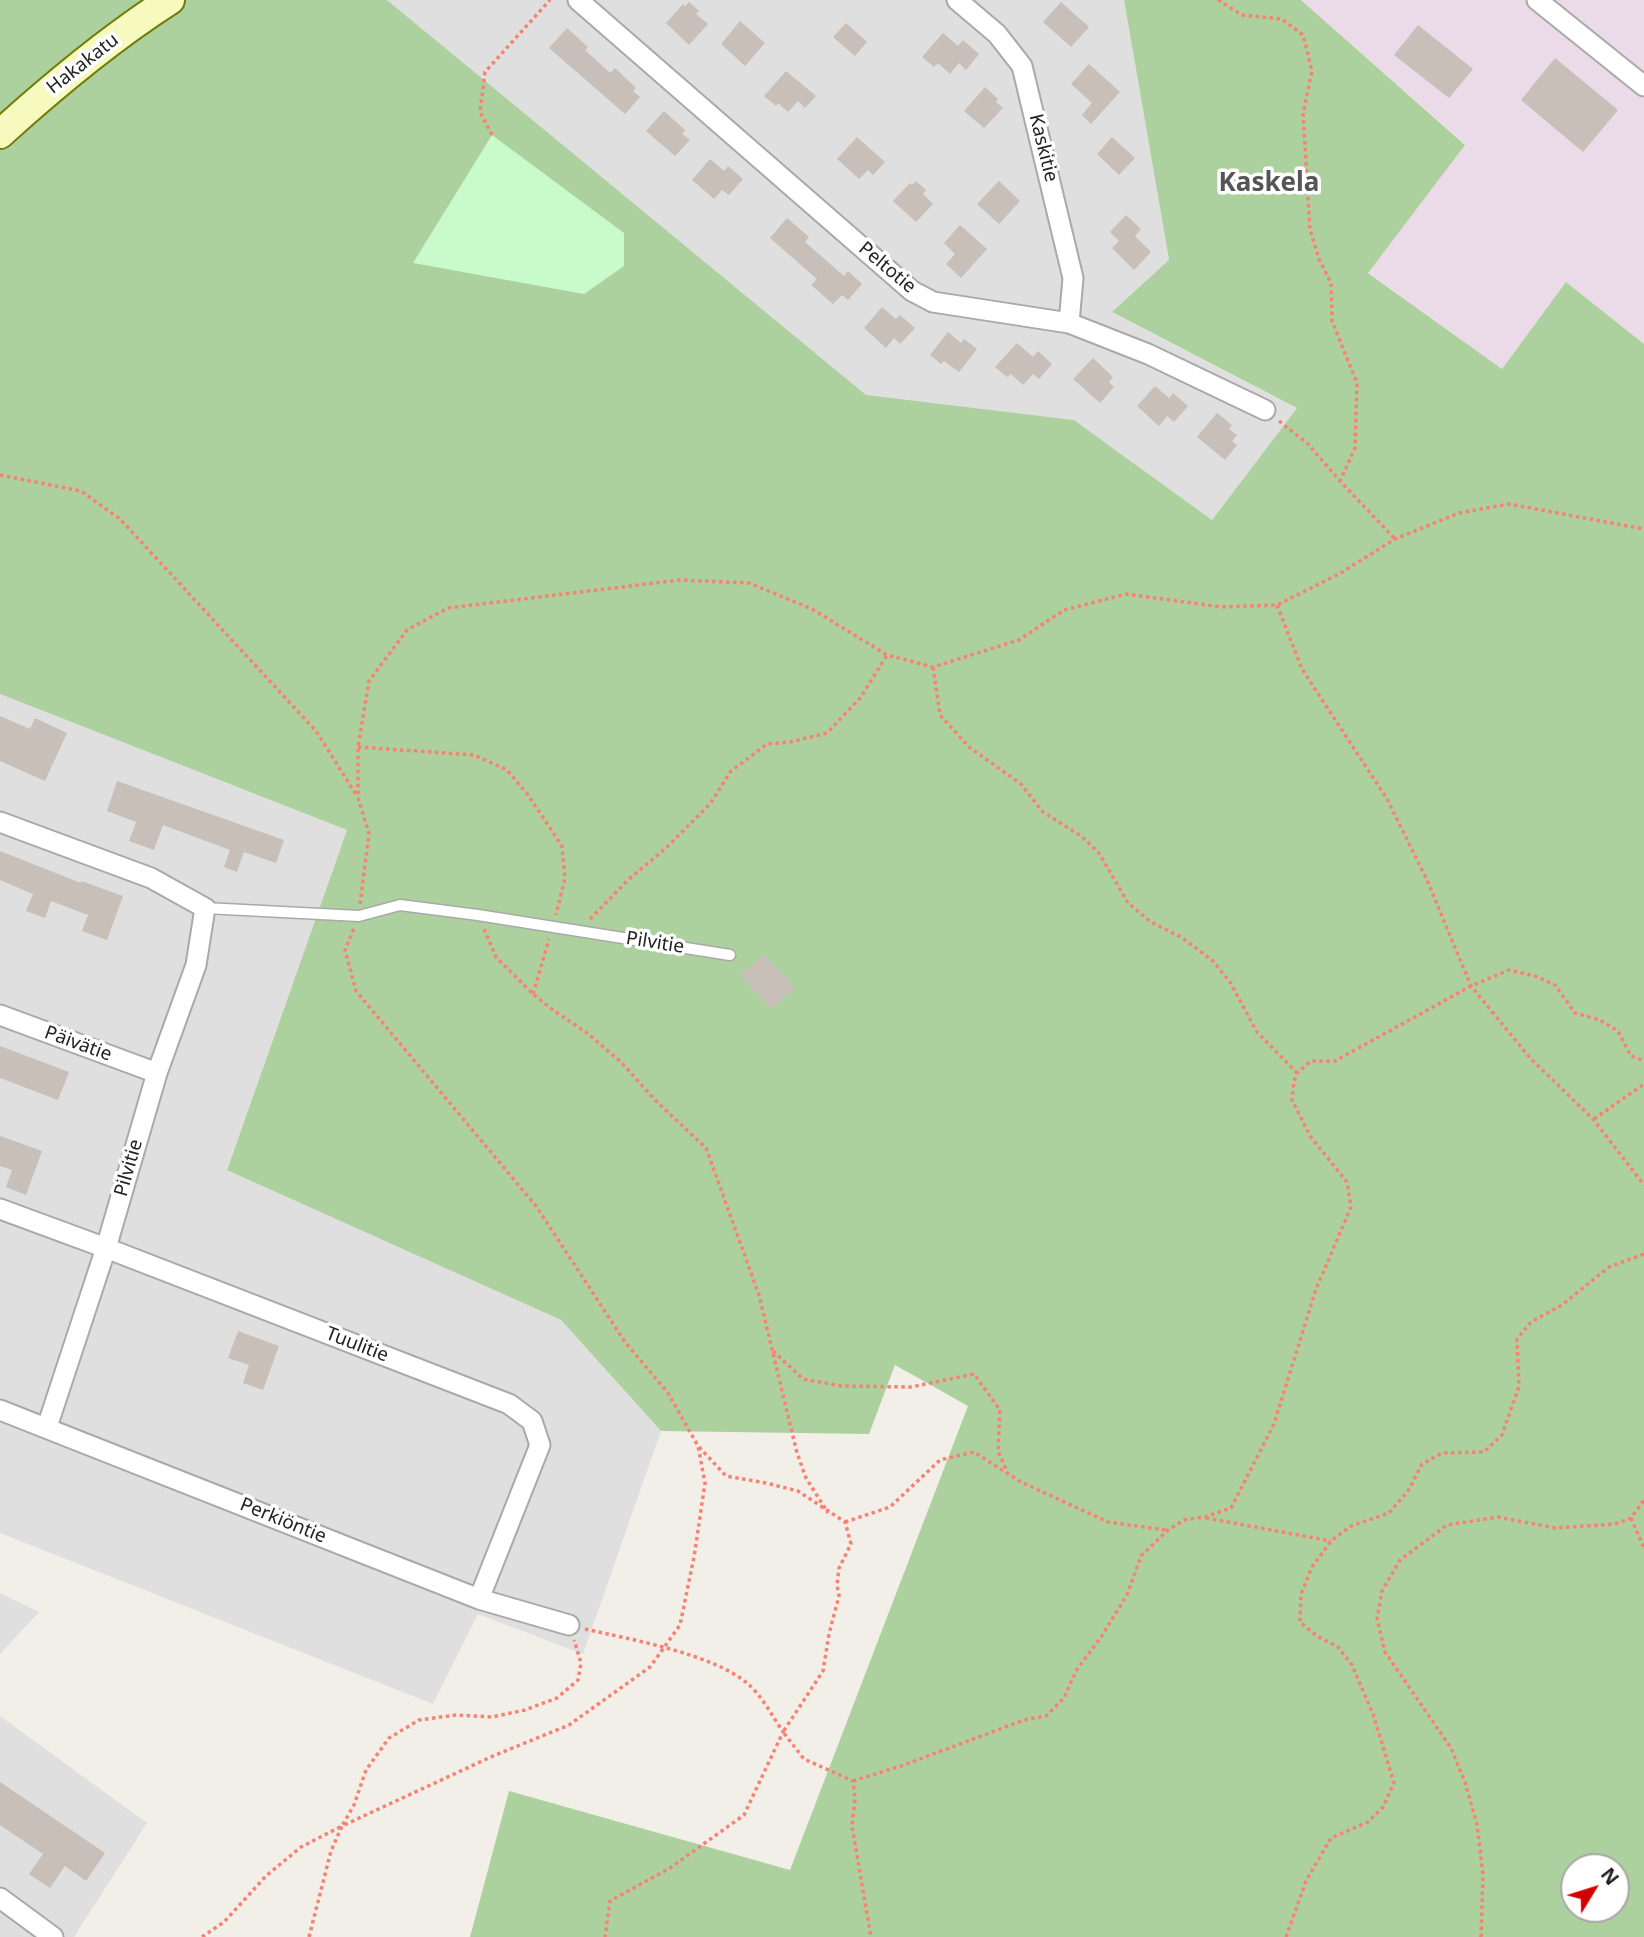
<!DOCTYPE html>
<meta charset="utf-8">
<style>
body{margin:0}
#map{position:relative;width:1644px;height:1937px;overflow:hidden;background:#f2efe9;font-family:"Noto Sans",sans-serif}
canvas{display:block}
.north{position:absolute;left:1560px;top:1853px;width:70px;height:70px;box-sizing:border-box;background:#fff;border:2px solid #a7a7a7;border-radius:50%;rotate:52deg;font-size:19px;font-weight:700;line-height:28px;text-align:center;color:#222}
.north::after{content:'';display:block;margin:auto;width:24px;height:32px;background:#d40000;clip-path:polygon(50% 0,100% 100%,50% 72%,0 100%)}
</style>
<div id="map">
<canvas width="1644" height="1937"></canvas>
<div class="north">N</div>
</div>
<script>
const context = document.querySelector('canvas').getContext('2d');
context.lineJoin = 'round';
function paint(path, color) { context.fillStyle = color; context.fill(path, 'evenodd'); }
function trace(path, color, width, dash) { context.strokeStyle = color; context.lineWidth = width; context.lineCap = dash ? 'butt' : 'round'; context.setLineDash(dash || []); context.stroke(path); }
function label(font, color, halo, rows, align = 'center') {
  context.font = font + ' "Noto Sans",sans-serif'; context.lineWidth = 7; context.setLineDash([]); context.textBaseline = 'middle'; context.strokeStyle = halo; context.fillStyle = color; for (const [text, x, y, turn = 0] of rows) {
    context.save(); context.translate(x, y); context.rotate((+turn || 0) * Math.PI / 180); context.textAlign = isNaN(turn) ? turn : align; if (halo) context.strokeText(text, 0, 0); context.fillText(text, 0, 0); context.restore();
  }
}
const residential = new Path2D(`
 M387 0H1124L1169 261 1113 313 1297 408 1212 520 1074 420 866 396Z
 M0 694 347 830 227 1169 561 1320 661 1431 583 1654 478 1614 433 1704 0 1533Z
 M0 1593 39 1612 0 1654Z
 M0 1716 147 1823 74 1937H0Z`);
const industrial = new Path2D(`
 M1301 0H1644V344L1566 282 1502 369 1368 272 1465 144Z`);
const forest = new Path2D(`
 M0 0H387L866 395 1074 420 1212 520 1297 408 1112 312 1169 260 1124 0H1301L1465 145 1368 273 1502 369 1566 282 1644 344V1937H470L509 1791 790 1870 968 1406 895 1365 869 1434 661 1431 561 1320 227 1170 347 830 0 694ZM1574 1867H1616V1909H1574Z`);
const park = new Path2D(`
 M492 135 624 233V266L584 294 413 263Z`);
const building = new Path2D(`
 M689 2 699 11 696 14 708 24 689 45 666 23 683 4 685 6Z
 M1061 2 1089 27 1071 47 1043 22Z
 M740 21 765 43 745 66 721 44Z
 M846 23 867 42 855 56 833 37Z
 M1418 25 1473 69 1449 98 1394 55Z
 M567 28 588 47 585 50 610 73 615 68 636 88 633 91 640 97 625 114 549 48Z
 M943 33 958 46 963 40 979 54 966 70 959 63 950 74 938 63 934 67 922 57Z
 M1555 58 1618 110 1583 152 1521 100Z
 M1089 64 1120 92 1091 124 1082 115 1092 103 1071 84Z
 M786 71 816 96 805 108 798 101 788 112 778 103 776 106 764 96Z
 M985 87 998 99 996 102 1003 108 984 128 964 111Z
 M664 111 685 130 682 134 690 140 675 156 646 131Z
 M857 137 885 162 873 175 868 170 859 179 837 159Z
 M1112 137 1135 158 1119 175 1097 154Z
 M710 159 724 171 728 166 743 179 729 195 722 190 714 199 692 180Z
 M916 181 926 190 923 194 933 204 916 222 893 201 910 183 912 185Z
 M999 181 1020 201 999 224 977 204Z
 M1126 215 1141 229 1135 236 1151 252 1134 270 1112 248 1119 241 1110 232Z
 M787 218 809 237 805 242 844 276 848 271 862 284 848 300 842 295 833 304 811 285 817 279 770 238Z
 M960 225 987 249 961 278 946 264 955 254 944 243Z
 M882 307 896 319 900 315 915 328 900 344 894 338 886 348 864 328Z
 M948 332 961 343 964 339 977 349 959 372 944 361 941 364 930 355Z
 M1017 343 1033 357 1038 351 1052 364 1039 379 1033 374 1023 385 1011 374 1007 377 995 367Z
 M1093 358 1113 377 1109 382 1114 387 1100 403 1073 379Z
 M1155 386 1169 398 1173 393 1188 406 1174 422 1167 416 1159 426 1137 406Z
 M1217 413 1232 425 1229 429 1237 435 1232 441 1237 445 1225 460 1197 437Z
 M0 716 30 729 35 718 67 733 45 781 0 761Z
 M117 781 284 840 276 863 244 852 237 872 224 867 230 850 163 825 154 850 129 841 136 822 107 811Z
 M0 851 81 883V881L123 896 107 940 82 931 88 915 51 901 45 918 26 911 33 894 0 880Z
 M764 954 795 988 771 1009 740 975Z
 M0 1046 69 1072 58 1100 0 1078Z
 M0 1136 42 1151 26 1195 6 1187 12 1170 0 1166Z
 M238 1331 279 1346 263 1390 243 1383 249 1365 228 1358Z
 M0 1782 105 1853 86 1881 65 1866 50 1888 29 1874 43 1854 0 1825Z`);
const path = new Path2D(`
 M1218 0 1242 15 1282 19 1303 35 1312 71 1303 113 1310 230 1319 259 1331 283 1332 321 1357 383 1355 448 1340 481
 M492 135 480 112 485 72 550 0
 M1279 421 1308 444 1340 481 1395 539
 M0 475 81 491 120 519 316 731 357 796
 M1277 605 1302 669 1387 799 1427 880 1471 986 1530 1058 1593 1119 1644 1185
 M933 667 940 715 969 747 1021 784 1043 812 1081 836 1099 853 1128 903 1151 922 1181 937 1212 960 1230 982 1257 1032 1297 1073
 M358 747 474 755 507 770 528 795 562 846 565 878 556 915
 M360 904 369 834 358 797V747L369 681 407 630 448 608 680 580 749 583 812 609 887 655 933 667 1019 640 1064 610 1126 594 1222 607 1277 605 1339 574 1395 539 1459 513 1509 504 1644 529
 M590 919 629 879 666 848 710 804 731 771 767 744 790 742 827 733 861 697 887 655
 M484 929 496 957 533 994 553 1010 587 1033 621 1062 655 1100 706 1148 759 1295 797 1453 806 1478 828 1513
 M533 994 549 939
 M1594 1119 1644 1084
 M773 1351 803 1379 842 1386 911 1387 974 1374 1000 1410 998 1451 1007 1471
 M699 1447 726 1476 766 1483 798 1491 845 1522 851 1544 839 1568 837 1585 839 1596 829 1634 823 1671 783 1732 804 1759 853 1781 855 1799 852 1826 871 1937
 M1206 1518 1331 1541
 M1631 1518 1644 1548
 M845 1522 890 1507 940 1460 974 1452 1021 1482 1108 1522 1166 1530
 M585 1629C629 1639 714 1654 748 1684 762 1696 773 1717 783 1732L744 1815 670 1868 610 1901 605 1937
 M853 1781 901 1766 1024 1720 1046 1716 1064 1698 1076 1671 1101 1637 1127 1595 1141 1556 1168 1530 1184 1520 1205 1517 1231 1508 1274 1424 1316 1289 1351 1207 1347 1182 1310 1136 1292 1100 1294 1081 1297 1073 1311 1061H1335L1471 986 1509 970 1535 976 1555 985 1575 1013 1600 1020 1618 1031 1631 1056 1644 1061
 M202 1937 224 1922 266 1876 301 1847 342 1826 354 1805 366 1770 389 1738 419 1720 456 1715 492 1717 525 1710 557 1698 578 1680 581 1663 574 1640
 M309 1937 331 1851 342 1826 493 1756 569 1725 650 1667 680 1625 694 1557 705 1483 698 1446 668 1393 625 1342 536 1206 356 991 345 950 354 928
 M1286 1937 1306 1881 1331 1838 1368 1822 1383 1807 1394 1783 1373 1714 1352 1665 1338 1647 1317 1636 1300 1622 1301 1594 1312 1567 1331 1541 1351 1526 1389 1513 1408 1491 1422 1464 1442 1453 1484 1452 1502 1435 1519 1386 1517 1339 1531 1322 1562 1305 1609 1267 1644 1254
 M1481 1937 1483 1875 1477 1825 1465 1782 1451 1748 1385 1652 1377 1619 1382 1591 1400 1560 1447 1525 1498 1517 1555 1528 1615 1524 1631 1518 1644 1500`);
const lane = new Path2D(`
 M205 908 359 916 400 905 478 915 730 955`);
const street = new Path2D(`
 M578 0 912 291 933 302 1069 323 1148 354 1265 410
 M957 0 997 34 1022 66 1073 278 1069 323
 M1537 0 1644 86
 M0 822 151 878 205 908 196 965 157 1073 106 1248 47 1427
 M0 1015 157 1073
 M0 1209 106 1248 509 1404 532 1421 540 1445 479 1599
 M0 1410 479 1599 569 1625
 M0 1898 53 1937`);
const secondary = new Path2D(`
 M0 134C53 86 109 39 170 0`);
const streetNames = [
 ["Hakakatu",83,64,-38],
 ["Kaskitie",1043,148,76],
 ["Peltotie",887,268,40],
 ["Pilvitie",655,943,9],
 ["Päivätie",78,1044,20],
 ["Pilvitie",129,1168,-74],
 ["Tuulitie",357,1345,21],
 ["Perkiöntie",283,1521,22]
];
const districtNames = [
 ["Kaskela",1269,184]
];
paint(residential, '#e0dfdf');
paint(industrial, '#ebdbe8');
paint(forest, '#add19e');
paint(park, '#c8facc');
paint(building, '#c7bfb8');
trace(lane, '#a9a9a9', 13);
trace(street, '#a9a9a9', 23);
trace(secondary, '#707d05', 32);
trace(path, '#fa8072', 3.5, [3.5, 3.5]);
trace(lane, '#fff', 10);
trace(street, '#fff', 19);
trace(secondary, '#f7fabf', 28);
label('19px', '#222', '#fff', streetNames);
label('bold 26px', '#555', '#fff', districtNames);
</script>
